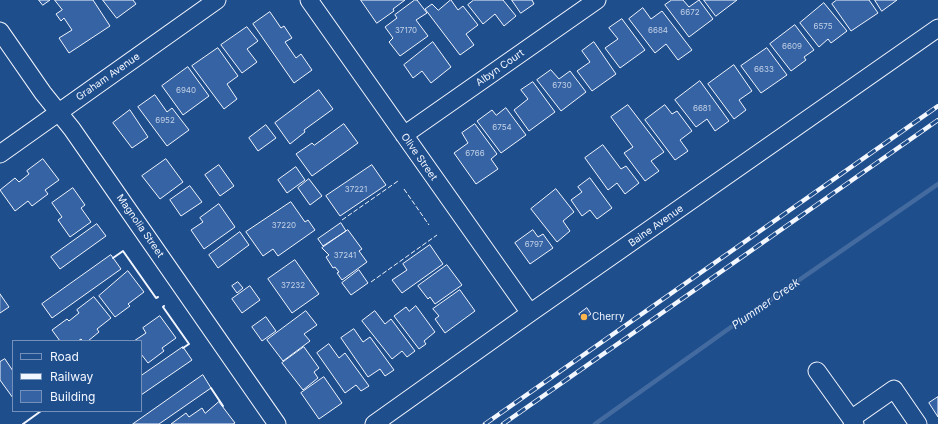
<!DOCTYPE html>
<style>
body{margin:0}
#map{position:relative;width:938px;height:424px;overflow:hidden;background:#1f4e8c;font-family:Inter,sans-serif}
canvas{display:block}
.legend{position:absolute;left:12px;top:340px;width:130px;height:72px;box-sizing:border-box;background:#1f4e8c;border:1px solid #7391ba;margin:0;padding:5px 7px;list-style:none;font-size:12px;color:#f2f6ff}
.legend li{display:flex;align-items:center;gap:8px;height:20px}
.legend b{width:20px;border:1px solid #7391ba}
</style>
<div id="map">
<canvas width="938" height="424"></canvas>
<ul class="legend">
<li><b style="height:5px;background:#1f4e8c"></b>Road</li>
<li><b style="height:5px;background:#f2f6ff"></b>Railway</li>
<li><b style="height:11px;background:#3563a3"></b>Building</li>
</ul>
</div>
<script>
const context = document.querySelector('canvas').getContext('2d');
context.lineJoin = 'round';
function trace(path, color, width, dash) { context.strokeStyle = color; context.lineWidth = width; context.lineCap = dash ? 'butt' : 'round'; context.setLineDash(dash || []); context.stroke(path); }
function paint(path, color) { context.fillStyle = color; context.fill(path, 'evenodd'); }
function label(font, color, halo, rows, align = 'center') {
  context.font = font + ' Inter,sans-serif'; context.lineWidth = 3; context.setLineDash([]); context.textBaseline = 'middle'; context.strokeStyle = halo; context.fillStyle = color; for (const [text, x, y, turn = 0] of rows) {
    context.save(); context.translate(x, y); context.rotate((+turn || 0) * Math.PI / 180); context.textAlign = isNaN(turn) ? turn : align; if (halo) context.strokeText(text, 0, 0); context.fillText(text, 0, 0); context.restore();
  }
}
const stream = new Path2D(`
 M595 424 734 325 938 184`);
const building = new Path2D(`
 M39 0H50L43 5Z
 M55 0H93L110 26 69 53 59 38 72 30 64 18 61 21 56 14 62 10Z
 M103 0H133L136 4 117 18Z
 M361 0H405L393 9 394 11 377 23Z
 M415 0H417L427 13 416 20 428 36 400 56 389 42 393 38 385 27 397 18 395 15Z
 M451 0 458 10 463 6 478 25 466 34 474 45 460 55 425 9 432 4 438 10Z
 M474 0H503L516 16 504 26 495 14 483 24 468 5Z
 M512 0H532L534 4 521 13Z
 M672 0H683L689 7 699 0 713 19 689 37 665 5Z
 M704 0H737L716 16Z
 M837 0H869L878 13 851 31 832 4Z
 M875 0H897L882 11Z
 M824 3 847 31 831 43 828 39 819 47 800 23Z
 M643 8 651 19 662 11 692 50 678 60 666 44 655 53 629 19Z
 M270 12 281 28 284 26 292 38 285 42 296 58 301 54 312 70 294 83 253 24Z
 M622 19 645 50 620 68 605 48 618 39 609 28Z
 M795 25 814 50 804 57 806 60 791 71 770 44Z
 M247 27 258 41 247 49 257 62 242 73 221 45Z
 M433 42 451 67 431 83 422 71 413 78 404 65Z
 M594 42 616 74 592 91 577 71 590 62 582 51Z
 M218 48 238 76 227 84 237 99 224 109 192 66Z
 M767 48 787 75 761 93 741 66Z
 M734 65 752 91 739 100 746 110 734 119 708 84Z
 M188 67 209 96 183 115 162 86Z
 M551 70 559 79 570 71 586 92 561 111 537 80Z
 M700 81 729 121 715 131 707 119 696 127 675 100Z
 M533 82 555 112 529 131 514 110 528 99 521 90Z
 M319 90 333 109 304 130 305 132 290 144 275 123Z
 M155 95 167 112 172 108 189 130 167 146 138 107Z
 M628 105 664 152 651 161 659 171 645 181 624 153 633 147 611 117Z
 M665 105 672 114 677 111 692 131 680 140 688 151 675 160 645 120Z
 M506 108 526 135 501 153 477 121 492 110 496 115Z
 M130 110 148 137 132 148 113 123Z
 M344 124 358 143 312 176 296 154 312 143 314 145Z
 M475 124 497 154 491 159 498 169 476 184 454 153 468 143 462 133Z
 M266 125 276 138 258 151 249 138Z
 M603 145 621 169 626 166 639 183 625 194 617 183 608 190 585 158Z
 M43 159 59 180 45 190 48 194 32 206 28 201 15 211 0 190 15 178 19 182 29 174 27 171Z
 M166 159 183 182 160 199 142 176Z
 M219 165 234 186 220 196 205 175Z
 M372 165 386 185 340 216 326 196Z
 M296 167 305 180 287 193 278 180Z
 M590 178 612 208 597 219 590 210 582 216 571 200 582 192 578 187Z
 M309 179 322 196 310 205 298 188Z
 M190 186 202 202 181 216 170 200Z
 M73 188 85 205 81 208 91 222 70 237 58 220 62 217 52 203Z
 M556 189 574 212 563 221 570 231 557 242 531 209Z
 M291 202 305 222 308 220 315 230 278 256 273 249 263 256 246 232Z
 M219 204 235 227 204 249 191 230 203 222 200 218Z
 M341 223 346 231 323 246 318 239Z
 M97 224 106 236 60 269 51 257Z
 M348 230 362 249 359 251 367 262 342 280 337 273 339 272 335 267 333 268 326 257 329 255 322 248Z
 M533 230 538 237 543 234 553 248 530 264 515 243Z
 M240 232 249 245 218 268 209 255Z
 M430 245 443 264 402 293 392 280 407 270 403 264Z
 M111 255 121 269 52 318 42 304Z
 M295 260 319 294 292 313 268 279Z
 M447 265 462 285 435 304 430 297 428 299 418 286Z
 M359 270 368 283 351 295 342 283Z
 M128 271 144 292 128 304 130 306 115 317 99 296Z
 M238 282 243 288 237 293 232 286Z
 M250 286 260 300 242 313 232 299Z
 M460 290 475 311 445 333 435 319 439 316 433 309Z
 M0 294 9 307 0 313Z
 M94 297 111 318 97 329 99 332 88 341H83L81 339 78 341H60L52 330 67 319 69 321 79 313 77 310Z
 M416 306 435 332 424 341 426 344 419 349 394 316 406 307 409 311Z
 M587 308 591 314 583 320 579 314Z
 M306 311 317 325 304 334 310 341 283 361 267 340Z
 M375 311 385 324 391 319 415 351 407 357 402 351 392 359 362 321Z
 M160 316 176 338 162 348 164 351 148 363 141 354V341H134L146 333 143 328Z
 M266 317 276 331 262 341 252 327Z
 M354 329 363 342 370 337 394 370 385 376 380 369 368 377 341 338Z
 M329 344 339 358 345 353 369 386 361 391 356 385 345 393 317 353Z
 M183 347 192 360 141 395V376Z
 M304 347 319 368 314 372 318 378 303 390 282 363Z
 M5 359 13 371V398L0 380V362Z
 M203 375 211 388 159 424H133Z
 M324 377 342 403 319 419 301 393Z
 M938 397V417L929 403Z
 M219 402 235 423 233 424H171L186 413 189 417 202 408 205 413Z`);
const minor = new Path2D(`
 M309 0 530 313
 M0 31 43 93 72 129 277 424
 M404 135 597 0
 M0 154 217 0
 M817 371 855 424
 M851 419 894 389 918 424
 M374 424 530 313 938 28`);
const rail = new Path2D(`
 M485 424 938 106
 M503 424 938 120`);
const fence = new Path2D(`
 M404 189 429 225
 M342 220 398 181
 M371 282 437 235`);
const wall = new Path2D(`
 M113 258 123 251 156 298 158 297
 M164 306 163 307 189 344 183 348
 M211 388 223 406
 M23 424 41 411`);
const markers = [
 [584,317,4,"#ffb74d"]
];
const numberNames = [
 ["6672",690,13],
 ["6575",823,27],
 ["37170",406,31],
 ["6684",658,31],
 ["6609",792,47],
 ["6633",764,70],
 ["6730",562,86],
 ["6940",186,91],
 ["6681",702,109],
 ["6952",165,121],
 ["6754",502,128],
 ["6766",475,154],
 ["37221",356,190],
 ["37220",284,226],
 ["6797",534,245],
 ["37241",345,256],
 ["37232",293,286]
];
const streetNames = [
 ["Albyn Court",500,68,-35],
 ["Graham Avenue",108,77,-35],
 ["Olive Street",419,157,55],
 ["Magnolia Street",140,226,55],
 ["Baine Avenue",656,226,-35]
];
const poiNames = [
 ["Cherry",592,317]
];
const waterNames = [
 ["Plummer Creek",766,304,-35]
];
trace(stream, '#446ba0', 4.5);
paint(building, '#3563a3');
trace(building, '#f2f6ff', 1);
trace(minor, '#f2f6ff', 19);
trace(minor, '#1f4e8c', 17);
trace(rail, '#f2f6ff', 4.5);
trace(rail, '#1f4e8c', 3, [9]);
trace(fence, '#f2f6ff', 1, [5, 2]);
trace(wall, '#f2f6ff', 2);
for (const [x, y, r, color] of markers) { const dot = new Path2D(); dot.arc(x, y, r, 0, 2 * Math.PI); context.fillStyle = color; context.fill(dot); trace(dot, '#1f4e8c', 1.5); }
label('8px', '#c3d1e8', null, numberNames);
label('10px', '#f2f6ff', '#1f4e8c', streetNames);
label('10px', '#f2f6ff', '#1f4e8c', poiNames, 'left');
label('italic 11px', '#f2f6ff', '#1f4e8c', waterNames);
</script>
